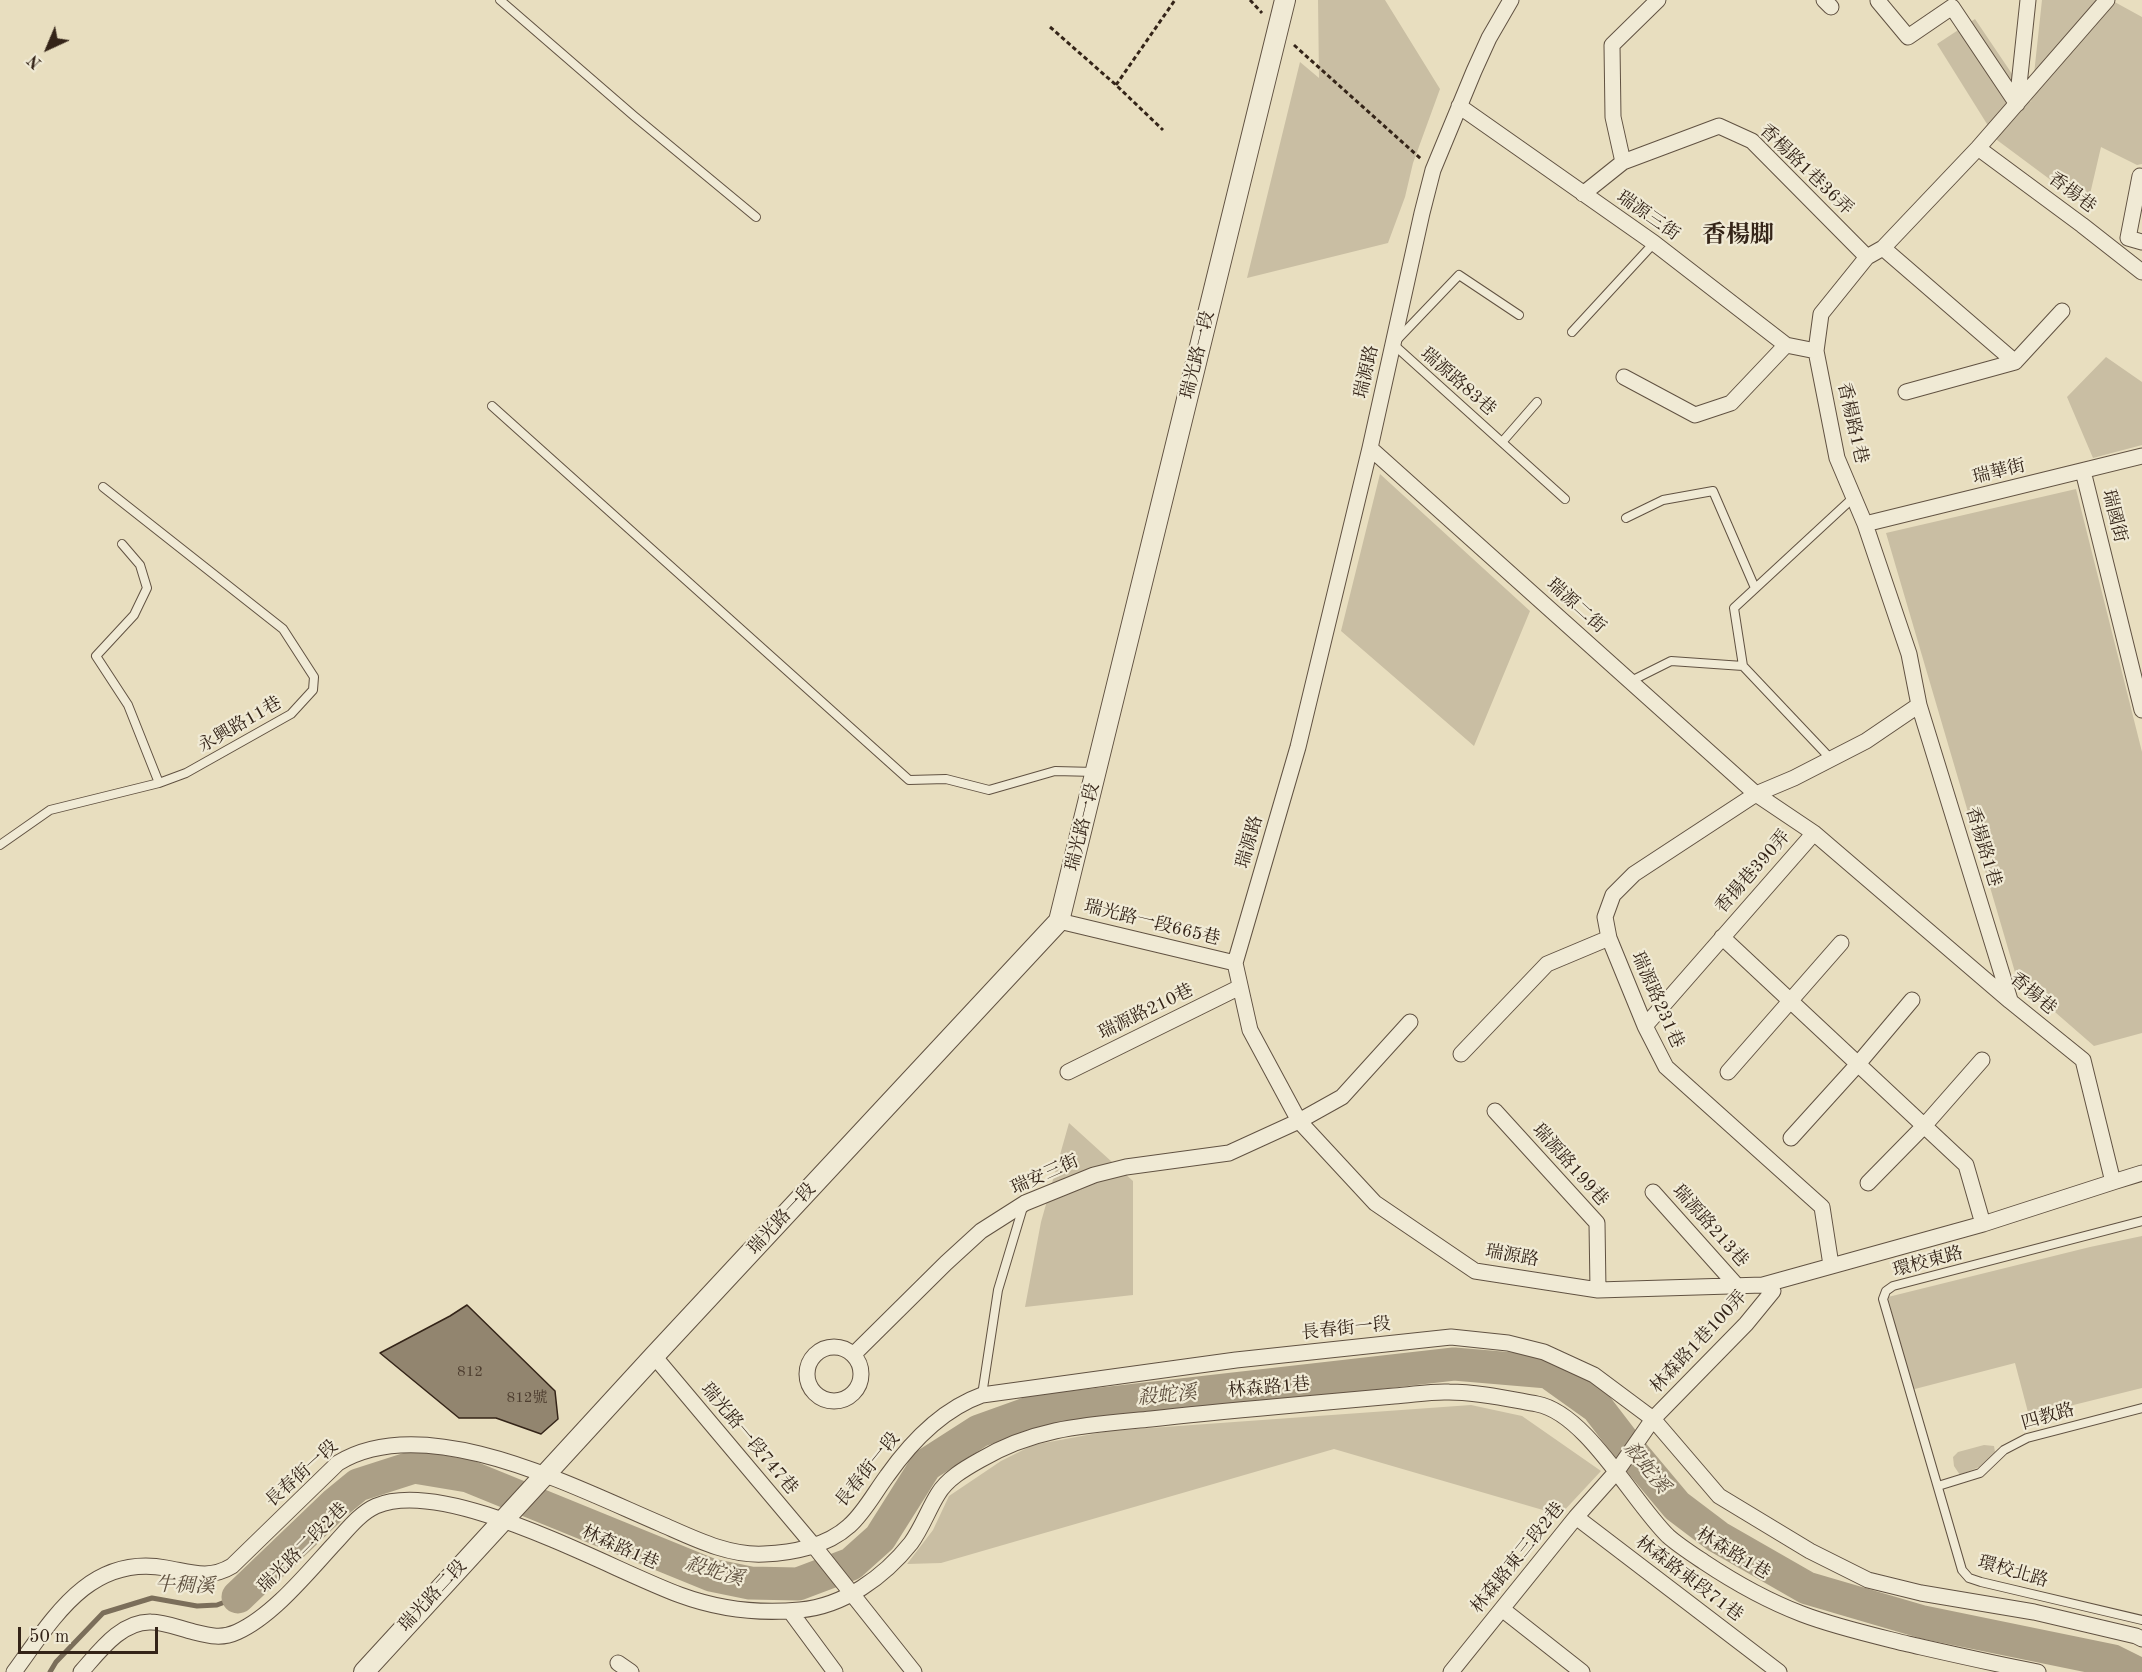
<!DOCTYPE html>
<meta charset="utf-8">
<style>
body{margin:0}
#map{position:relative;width:2142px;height:1672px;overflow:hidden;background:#e8debf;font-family:"Old Standard TT",serif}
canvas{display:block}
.north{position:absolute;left:18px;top:18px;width:60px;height:60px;-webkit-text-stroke:4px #f0ead5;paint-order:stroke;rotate:224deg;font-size:16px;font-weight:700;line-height:24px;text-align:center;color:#342418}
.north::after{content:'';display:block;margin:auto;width:21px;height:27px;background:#342418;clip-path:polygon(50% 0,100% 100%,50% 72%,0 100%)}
.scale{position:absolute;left:18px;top:1627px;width:140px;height:27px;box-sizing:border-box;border:3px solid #342418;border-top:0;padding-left:8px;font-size:18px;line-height:21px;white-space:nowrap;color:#342418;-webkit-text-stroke:4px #f0ead5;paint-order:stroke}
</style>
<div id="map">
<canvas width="2142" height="1672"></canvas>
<div class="north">N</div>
<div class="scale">50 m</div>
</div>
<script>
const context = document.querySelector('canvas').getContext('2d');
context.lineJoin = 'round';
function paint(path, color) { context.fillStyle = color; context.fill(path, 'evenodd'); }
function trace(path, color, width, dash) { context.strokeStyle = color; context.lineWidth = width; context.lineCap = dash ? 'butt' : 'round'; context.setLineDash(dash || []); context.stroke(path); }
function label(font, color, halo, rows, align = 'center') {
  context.font = font + ' "Old Standard TT","Noto Serif TC",serif'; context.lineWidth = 4.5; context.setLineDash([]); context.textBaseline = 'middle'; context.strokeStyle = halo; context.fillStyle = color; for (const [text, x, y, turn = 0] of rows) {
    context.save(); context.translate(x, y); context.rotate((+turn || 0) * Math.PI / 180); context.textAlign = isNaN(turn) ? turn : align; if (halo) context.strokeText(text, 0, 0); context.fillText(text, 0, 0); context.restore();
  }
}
const green = new Path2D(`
 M1318 0H1385L1440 89 1413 163 1405 197 1388 243 1247 278 1300 62 1319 78Z
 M2042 0H2111L2142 17V164L2137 165 2101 147 2087 207 1997 140 1937 44 1975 19 2031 102Z
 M2106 357 2142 382V445L2093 458 2067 397Z
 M1380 474 1530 611 1474 746 1341 631Z
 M2076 489 2142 752V1033L2094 1046 2017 979 1886 533Z
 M1069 1123 1133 1181V1295L1025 1307 1041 1222Z
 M2142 1236V1388L2029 1416 2015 1363 1911 1390 1888 1297 2090 1247Z
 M1471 1405 1522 1416 1601 1471 1560 1515 1334 1449 941 1563 907 1564 933 1530 949 1496 1001 1461 1033 1445 1109 1431Z
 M1984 1445 1994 1446 1995 1452 1979 1467 1960 1475 1954 1466 1953 1457 1958 1452Z`);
const stream = new Path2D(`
 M50 1672 56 1662 103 1613 152 1598 197 1606 217 1605 238 1597`);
const river = new Path2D(`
 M238 1597 336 1503 358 1485 414 1467 468 1476 711 1575 750 1583 798 1584 851 1564 880 1538 926 1465 979 1431 1032 1412 1454 1364 1548 1372 1597 1407 1630 1450 1677 1506 1718 1537 1807 1588 1923 1622 2113 1661 2135 1672`);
const building = new Path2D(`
 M467 1305 555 1391 558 1419 541 1434 496 1418H459L380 1353 450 1316Z`);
const path = new Path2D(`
 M1250 0 1262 13
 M1050 27 1116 85 1163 130
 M1294 45 1421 159
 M1116 85 1175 0`);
const service = new Path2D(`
 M500 0 634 116 756 217
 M1519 315 1459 275 1393 344 1565 499
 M1572 332 1654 243
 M492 406 909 780 946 779 989 790 1055 771 1095 772
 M1503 441 1537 402
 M1626 518 1663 500 1713 491 1755 588
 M122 544 140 565 147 588 134 615 96 656 128 705 159 783
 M1631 681 1671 661 1743 666
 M1831 759 1743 666 1734 608 1854 497
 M0 845 50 810 159 783 186 773 291 714 313 690 314 677 283 629 103 487
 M2142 1221 1893 1286 1886 1291 1883 1299 1962 1570 1969 1578 1981 1582 2142 1620
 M982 1395 998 1290 1023 1207
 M1938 1486 1980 1473 2004 1450 2027 1438 2142 1408`);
const minor = new Path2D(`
 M1824 0 1831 7
 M1878 1 1908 37 1952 7 2017 104
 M2017 104 2028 0
 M1459 106 1654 243 1786 345 1816 351
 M1978 148 2082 225 2142 272
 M1623 162 1613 117 1612 45 1658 0
 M2140 176 2128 238 2142 242
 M1583 194 1623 162 1719 126 1752 141 1867 257
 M1883 248 2015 362
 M1624 377 1695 415 1731 403 1786 345
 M1906 392 2015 362 2062 311
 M1370 448 1756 794 1814 833 2010 1001 2083 1060 2113 1182 1983 1224 1763 1285 1598 1290 1475 1271 1375 1203 1299 1121 1250 1030 1235 963 1298 747 1370 448 1422 213 1433 170 1474 71 1489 38 1511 0
 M2083 471 2142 710
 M1865 524 2142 456
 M1919 705 2010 1000
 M1059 921 1235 963
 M1722 937 1966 1165 1983 1224
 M1645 1026 1814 833
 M1461 1054 1547 964 1609 938
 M1068 1072 1240 987
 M1728 1072 1841 943
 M1495 1111 1597 1223 1598 1290
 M1791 1138 1858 1064 1912 1000
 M2113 1182 2142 1173
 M1868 1183 1924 1126 1982 1060
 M1653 1192 1737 1286
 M1831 1265 1822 1207 1666 1067 1645 1026 1609 938 1605 917 1613 895 1634 874 1756 794 1794 778 1866 741 1919 705 1909 654 1865 524 1837 458 1816 351 1821 314 1867 257 1883 248 1978 148 2107 0
 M807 1374a27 27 0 1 1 54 0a27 27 0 1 1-54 0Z
 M853 1355 946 1263 981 1231 1025 1203 1094 1175 1126 1167 1229 1153 1299 1121 1342 1097 1410 1022
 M654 1356 814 1546 914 1672
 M1576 1517 1779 1672
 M1502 1609 1582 1672
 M790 1611 835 1672
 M618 1663 631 1672
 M14 1672C53 1619 89 1554 166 1568 190 1572 209 1580 232 1566L338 1463C426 1409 576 1488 661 1524 693 1538 728 1556 764 1554 793 1553 827 1546 849 1526 864 1513 875 1492 887 1476 911 1442 943 1409 982 1395L1236 1360 1451 1337 1508 1343 1544 1352 1594 1375 1653 1419 1719 1496 1810 1551 1868 1580 1921 1593 2034 1612 2136 1636 2142 1639
 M81 1672C99 1652 121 1621 151 1622 165 1622 181 1629 194 1632 210 1636 222 1639 237 1632 273 1616 309 1571 335 1543 347 1530 360 1513 376 1506 447 1476 609 1569 680 1595 718 1609 759 1614 800 1610 844 1606 884 1577 911 1543 922 1528 928 1510 938 1494 947 1479 964 1469 980 1460 1036 1427 1088 1425 1151 1419 1195 1414 1239 1410 1283 1406 1320 1403 1357 1399 1394 1396 1412 1395 1431 1391 1449 1392 1478 1392 1509 1399 1537 1404 1586 1413 1633 1502 1668 1536 1678 1545 1692 1554 1704 1562 1734 1582 1768 1601 1802 1614 1836 1627 1872 1635 1908 1644 1952 1654 1995 1664 2038 1672
 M1451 1672 1576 1517 1617 1471 1653 1419 1746 1324 1773 1291`);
const tertiary = new Path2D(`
 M364 1672 654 1356 1059 921 1285 0`);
const numberNames = [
 ["812",470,1372],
 ["812號",527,1398]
];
const streetNames = [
 ["香楊路1巷36弄",1806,170,44],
 ["香揚巷",2072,193,37],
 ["瑞源三街",1648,216,35],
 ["瑞光路一段",1198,355,-76],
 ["瑞源路",1367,372,-77],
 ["瑞源路83巷",1458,382,41],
 ["香楊路1巷",1852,423,77],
 ["瑞華街",1999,472,-14],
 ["瑞國街",2114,516,76],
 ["瑞源二街",1576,606,42],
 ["永興路11巷",240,725,-30],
 ["瑞光路一段",1083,827,-76],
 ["瑞源路",1250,842,-74],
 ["香揚路1巷",1983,847,73],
 ["香揚巷390弄",1753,872,-49],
 ["瑞光路一段665巷",1152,923,14],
 ["香揚巷",2033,994,40],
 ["瑞源路231巷",1657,1000,66],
 ["瑞源路210巷",1146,1012,-26],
 ["瑞源路199巷",1570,1165,48],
 ["瑞安三街",1045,1175,-24],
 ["瑞光路一段",782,1219,-47],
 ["瑞源路213巷",1710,1226,48],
 ["瑞源路",1512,1256,10],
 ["環校東路",1928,1262,-15],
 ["長春街一段",1346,1329,-6],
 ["林森路1巷100弄",1699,1342,-47],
 ["林森路1巷",1269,1388,-5],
 ["四教路",2048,1417,-16],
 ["瑞光路一段747巷",749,1439,50],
 ["長春街一段",868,1470,-51],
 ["長春街一段",302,1474,-42],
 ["瑞光路二段2巷",303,1548,-45],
 ["林森路1巷",620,1548,24],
 ["林森路1巷",1733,1554,31],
 ["林森路東三段2巷",1518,1558,-51],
 ["環校北路",2013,1572,16],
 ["林森路東段71巷",1689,1579,37],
 ["瑞光路二段",433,1596,-47]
];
const waterNames = [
 ["殺蛇溪",1167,1396,-6],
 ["殺蛇溪",1646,1468,51],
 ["殺蛇溪",714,1572,16],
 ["牛稠溪",185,1586,2]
];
const districtNames = [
 ["香楊脚",1738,236]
];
paint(green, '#c9bea3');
trace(stream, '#7b6e5a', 5);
trace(river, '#ab9f86', 33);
paint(building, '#92856f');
trace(building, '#342418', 1.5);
trace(service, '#615242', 10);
trace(minor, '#615242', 17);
trace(tertiary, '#615242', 22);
trace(path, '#342418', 3, [4.5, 3]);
trace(service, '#f0ead5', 8);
trace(minor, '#f0ead5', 15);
trace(tertiary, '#f0ead5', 20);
label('15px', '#4c3c2e', null, numberNames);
label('18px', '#342418', '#f0ead5', streetNames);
label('italic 20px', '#5e4f3e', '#f0ead5', waterNames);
label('bold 24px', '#342418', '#f0ead5', districtNames);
</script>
